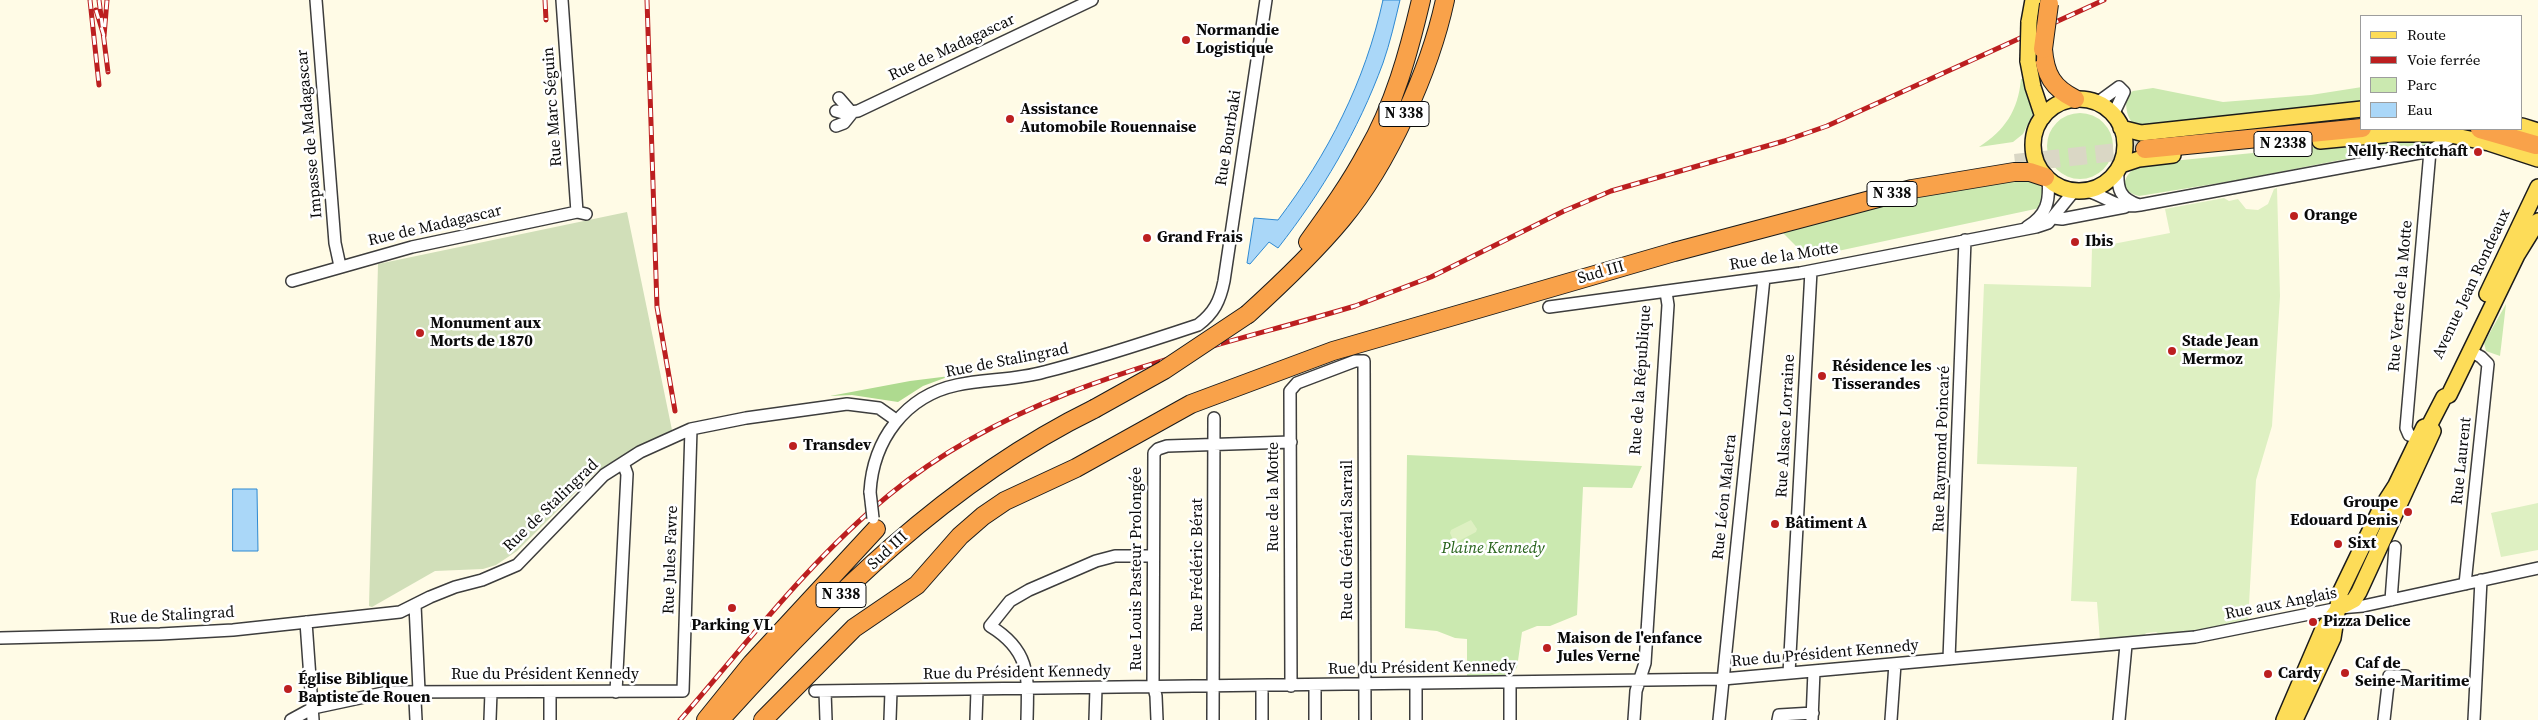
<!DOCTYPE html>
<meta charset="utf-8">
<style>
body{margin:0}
#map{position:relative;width:2538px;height:720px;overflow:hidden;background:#fffbe6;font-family:"Source Serif 4",serif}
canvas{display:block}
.legend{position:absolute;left:2360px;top:15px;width:162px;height:115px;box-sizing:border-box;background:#fff;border:1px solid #9d9d9d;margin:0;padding:6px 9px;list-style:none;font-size:15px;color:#0a0a0a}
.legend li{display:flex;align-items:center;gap:10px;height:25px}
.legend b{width:25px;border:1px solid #9d9d9d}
</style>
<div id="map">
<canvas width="2538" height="720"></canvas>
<ul class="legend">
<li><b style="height:6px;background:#fddc58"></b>Route</li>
<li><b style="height:6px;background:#bc1f20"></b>Voie ferrée</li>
<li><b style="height:14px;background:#cbe9b0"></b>Parc</li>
<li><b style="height:14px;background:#aad7f8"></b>Eau</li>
</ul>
</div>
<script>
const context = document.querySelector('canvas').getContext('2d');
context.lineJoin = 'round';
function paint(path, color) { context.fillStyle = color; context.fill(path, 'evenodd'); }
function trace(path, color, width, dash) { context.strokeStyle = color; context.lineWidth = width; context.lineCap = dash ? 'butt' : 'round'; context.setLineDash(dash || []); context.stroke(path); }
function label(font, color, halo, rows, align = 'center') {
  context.font = font + ' "Source Serif 4",serif'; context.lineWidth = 5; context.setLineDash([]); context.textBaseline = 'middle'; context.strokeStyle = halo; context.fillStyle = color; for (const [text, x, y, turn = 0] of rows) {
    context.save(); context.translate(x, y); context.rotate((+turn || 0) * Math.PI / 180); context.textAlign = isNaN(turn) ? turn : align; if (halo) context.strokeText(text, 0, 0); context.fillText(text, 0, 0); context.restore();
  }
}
const green = new Path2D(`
 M2021 79H2023L2034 112 2023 134 2013 142 1979 147C2005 130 2018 111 2021 79Z
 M2362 87V105L2135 126C2126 116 2126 109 2126 96L2133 91 2153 88 2223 102 2311 95Z
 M2047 146a33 33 0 1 1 66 0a33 33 0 1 1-66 0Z
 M2414 137 2441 138 2428 148 2417 145 2238 180 2139 196C2115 190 2125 172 2142 164Z
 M2022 179C2041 183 2048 187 2040 208L1819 255 1806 256 1783 233 1917 195Z
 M2506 304 2500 356 2486 351 2484 343Z
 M1407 455 1642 466 1632 488 1583 487 1577 615 1550 626H1537L1522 632 1517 668 1503 677H1467V639L1455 638 1437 631 1405 628Z`);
const forest = new Path2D(`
 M950 376 923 386 898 402 852 395 830 396 910 381Z`);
const cemetery = new Path2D(`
 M627 212 672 430 597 471 517 551 496 565 483 569 435 571 372 607 369 606 378 264Z`);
const pitch = new Path2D(`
 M2277 188 2280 296 2272 426 2256 480 2248 622 2194 633 2161 635 2156 632 2146 633 2143 637 2100 641 2097 602 2071 601 2077 467 1977 464 1984 284 2091 287 2092 248 2170 233 2165 209 2224 198 2229 201 2238 199 2246 209 2258 210 2268 204 2274 189Z
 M2538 503V550L2501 557 2491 513Z
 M1471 520 1477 529 1476 532 1457 542 1453 540 1450 533 1451 530Z`);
const water = new Path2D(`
 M1383 0H1400C1395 21 1390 43 1383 63 1358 131 1322 192 1278 248L1269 242 1250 264 1247 263 1254 218 1278 220C1328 154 1365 82 1383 0Z
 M233 489H257L258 551H233Z`);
const highwayTunnel = new Path2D(`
 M2015 163 2145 149`);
const minor = new Path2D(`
 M316 0 335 243 340 266
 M562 0 577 212
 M839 98 852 113
 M2097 103 2119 87 2124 92 2113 115
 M836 111 843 113 858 111 1092 0
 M836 126 844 123 852 113
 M2118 170C2117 189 2120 199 2139 205
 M2087 191C2111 198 2114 209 2140 205L2430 151 2455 135
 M2053 218 2062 219 2125 207
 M2027 227C2047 215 2050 201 2048 179
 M292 281 412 247 577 212 586 214
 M1549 307 1800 273 2036 227 2048 223 2074 191
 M2418 438 2409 435 2406 428 2430 151
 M870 492C873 440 905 396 957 385 986 379 1016 380 1044 372 1096 359 1147 342 1198 325 1214 313 1220 301 1224 281L1266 0
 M2465 584 2488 364 2481 357 2470 351
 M2391 600 2395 547
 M415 605 419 691 415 700 416 720
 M306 622 313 720
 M0 638 160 634 233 630 400 612 430 597 455 587 482 580 517 565 604 475 640 452 691 429 746 418 847 404 879 408 896 420
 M1949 659 1965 240
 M1789 673 1811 271
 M1510 683V720
 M1416 684V720
 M1291 686 1290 391 1297 383 1355 361H1364L1365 720
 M815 691 1723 679 2195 637 2339 608 2363 606 2538 568
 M825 691 826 720
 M550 692V720
 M616 692 627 474 623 463
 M291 720 313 708 388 692 683 691 691 429
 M490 720 491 692
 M890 720 891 691
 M976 720 977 690
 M1027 720C1028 677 1031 651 990 626L1010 601 1029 590 1096 561 1115 556H1153
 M1095 720 1096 688
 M1157 720 1156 696 1153 684 1154 453 1158 449 1167 446 1291 442
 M1213 720 1214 418
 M1262 720V686
 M1315 720V685
 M1634 720 1636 691 1645 663 1668 305 1666 292
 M1719 720 1764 278
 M1778 720 1779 715 1813 713
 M1812 720 1814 671
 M1891 720 1895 664
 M2119 720 2126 645
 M2384 720 2389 676H2406
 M2474 720 2481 580`);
const major = new Path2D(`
 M2029 22 2033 0
 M2028 61 2033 87 2043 117
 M2033 145a46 46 0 1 1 92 0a46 46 0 1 1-92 0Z
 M2522 126 2538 131
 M2121 128 2141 133 2362 109
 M2320 141 2393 134H2446L2489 143 2538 159
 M2121 165 2139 159 2173 155
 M2487 294 2538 187
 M2284 720 2323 629 2339 608 2354 600 2359 592 2433 431 2429 426
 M2295 720 2333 638 2340 593 2380 510 2396 485 2424 427 2429 426 2444 397 2449 395 2517 255 2538 221`);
const highway = new Path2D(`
 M2043 49C2045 75 2053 88 2075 99
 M2480 129 2536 145
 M2145 149 2362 128
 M1308 242C1329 213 1350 184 1367 152 1394 106 1409 51 1421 0
 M1248 314C1281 284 1313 254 1342 219 1388 164 1430 70 1445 0
 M706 720 752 663 876 529
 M720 720C828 600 947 481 1094 409
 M763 720 854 628 917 585 960 536 983 516 1005 501 1076 468 1191 404 1333 351 1674 252 1912 189 2014 172H2030L2045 177`);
const rail = new Path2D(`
 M90 0 99 85
 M99 0 108 72
 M545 0 546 20
 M647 0 657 307 675 411
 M96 10 104 36 107 0
 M680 720C747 643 810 560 889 495 1022 385 1194 354 1355 306L1431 277 1564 211 1611 191 1784 141 1827 126 2104 0`);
const minorBridge = new Path2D(`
 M870 492 873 518`);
const majorBridge = new Path2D(`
 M2028 61 2029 22`);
const highwayBridge = new Path2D(`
 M2043 49 2049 4
 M1094 409 1164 370 1248 314`);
const markers = [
 [1186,40,5,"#bc1f20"],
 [1010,119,5,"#bc1f20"],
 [2478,152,5,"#bc1f20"],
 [2294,216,5,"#bc1f20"],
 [1147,238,5,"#bc1f20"],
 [2075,242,5,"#bc1f20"],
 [420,333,5,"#bc1f20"],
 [2172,351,5,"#bc1f20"],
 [1822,376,5,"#bc1f20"],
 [793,446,5,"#bc1f20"],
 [2408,512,5,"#bc1f20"],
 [1775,524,5,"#bc1f20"],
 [2338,544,5,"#bc1f20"],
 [732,608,5,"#bc1f20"],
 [2313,622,5,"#bc1f20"],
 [1547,648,5,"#bc1f20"],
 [2345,673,5,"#bc1f20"],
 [2268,674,5,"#bc1f20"],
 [288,689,5,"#bc1f20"]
];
const shields = [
 [1404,114,50],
 [2283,144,58],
 [1892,194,50],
 [841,595,50]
];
const shieldNames = [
 ["N 338",1404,114],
 ["N 2338",2283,144],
 ["N 338",1892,194],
 ["N 338",841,595]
];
const poiNames = [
 ["Normandie",1196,31],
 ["Logistique",1196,49],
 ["Assistance",1020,110],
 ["Automobile Rouennaise",1020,128],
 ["Nelly Rechtchaft",2468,152,"right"],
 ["Orange",2304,216],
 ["Grand Frais",1157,238],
 ["Ibis",2085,242],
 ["Monument aux",430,324],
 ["Morts de 1870",430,342],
 ["Stade Jean",2182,342],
 ["Mermoz",2182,360],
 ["Résidence les",1832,367],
 ["Tisserandes",1832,385],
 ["Transdev",803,446],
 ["Groupe",2398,503,"right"],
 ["Edouard Denis",2398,521,"right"],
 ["Bâtiment A",1785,524],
 ["Sixt",2348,544],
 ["Pizza Delice",2323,622],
 ["Parking VL",732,626,"center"],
 ["Maison de l'enfance",1557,639],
 ["Jules Verne",1557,657],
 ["Caf de",2355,664],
 ["Seine-Maritime",2355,682],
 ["Cardy",2278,674],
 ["Église Biblique",298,680],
 ["Baptiste de Rouen",298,698]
];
const streetNames = [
 ["Rue de Madagascar",952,48,-25],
 ["Rue Marc Séguin",553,107,-94],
 ["Impasse de Madagascar",310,134,-95],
 ["Rue Bourbaki",1229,138,-81],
 ["Rue de Madagascar",435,226,-13],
 ["Rue de la Motte",1784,257,-9],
 ["Sud III",1601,273,-16],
 ["Avenue Jean Rondeaux",2472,284,-65],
 ["Rue Verte de la Motte",2401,296,-85],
 ["Rue de Stalingrad",1007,361,-11],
 ["Rue de la République",1641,380,-86],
 ["Rue Alsace Lorraine",1786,426,-87],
 ["Rue Raymond Poincaré",1942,449,-88],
 ["Rue Laurent",2462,461,-84],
 ["Rue de la Motte",1274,497,-90],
 ["Rue Léon Maletra",1725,497,-84],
 ["Rue de Stalingrad",551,506,-44],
 ["Rue du Général Sarrail",1348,540,-90],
 ["Sud III",888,551,-43],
 ["Rue Jules Favre",671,560,-88],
 ["Rue Frédéric Bérat",1198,565,-90],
 ["Rue Louis Pasteur Prolongée",1137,569,-90],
 ["Rue aux Anglais",2281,604,-11],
 ["Rue de Stalingrad",172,616,-3],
 ["Rue du Président Kennedy",1825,654,-5],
 ["Rue du Président Kennedy",1422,668,-1],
 ["Rue du Président Kennedy",1017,673,-1],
 ["Rue du Président Kennedy",545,675]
];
const parkNames = [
 ["Plaine Kennedy",1493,549]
];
paint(green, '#cbe9b0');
paint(forest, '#aeda8f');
paint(cemetery, '#d1dfb9');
paint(pitch, '#def0c2');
paint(water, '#aad7f8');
trace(water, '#2f89d1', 1);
trace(highwayTunnel, '#dad7c5', 18, [18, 9]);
trace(minor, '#3d3d3d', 14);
trace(major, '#1b1b1b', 18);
trace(highway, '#1b1b1b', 20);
trace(minor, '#fff', 11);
trace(major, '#fddc58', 15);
trace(highway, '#f9a24a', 18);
trace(rail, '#bc1f20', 5);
trace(rail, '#fff', 3, [9]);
trace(minorBridge, '#3d3d3d', 14, []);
trace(majorBridge, '#1b1b1b', 18, []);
trace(highwayBridge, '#1b1b1b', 20, []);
trace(minorBridge, '#fff', 11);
trace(majorBridge, '#fddc58', 15);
trace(highwayBridge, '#f9a24a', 18);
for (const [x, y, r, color] of markers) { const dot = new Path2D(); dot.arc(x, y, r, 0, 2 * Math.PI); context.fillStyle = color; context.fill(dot); trace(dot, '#fff', 2); }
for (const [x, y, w] of shields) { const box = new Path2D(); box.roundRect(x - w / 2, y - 12.5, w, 25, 4); context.fillStyle = '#fff'; context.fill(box); trace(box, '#0a0a0a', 1); }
label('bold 15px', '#0a0a0a', null, shieldNames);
label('bold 16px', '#0a0a0a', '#fff', poiNames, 'left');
label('16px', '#0a0a0a', '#fff', streetNames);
label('italic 16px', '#26621a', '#fff', parkNames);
</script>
